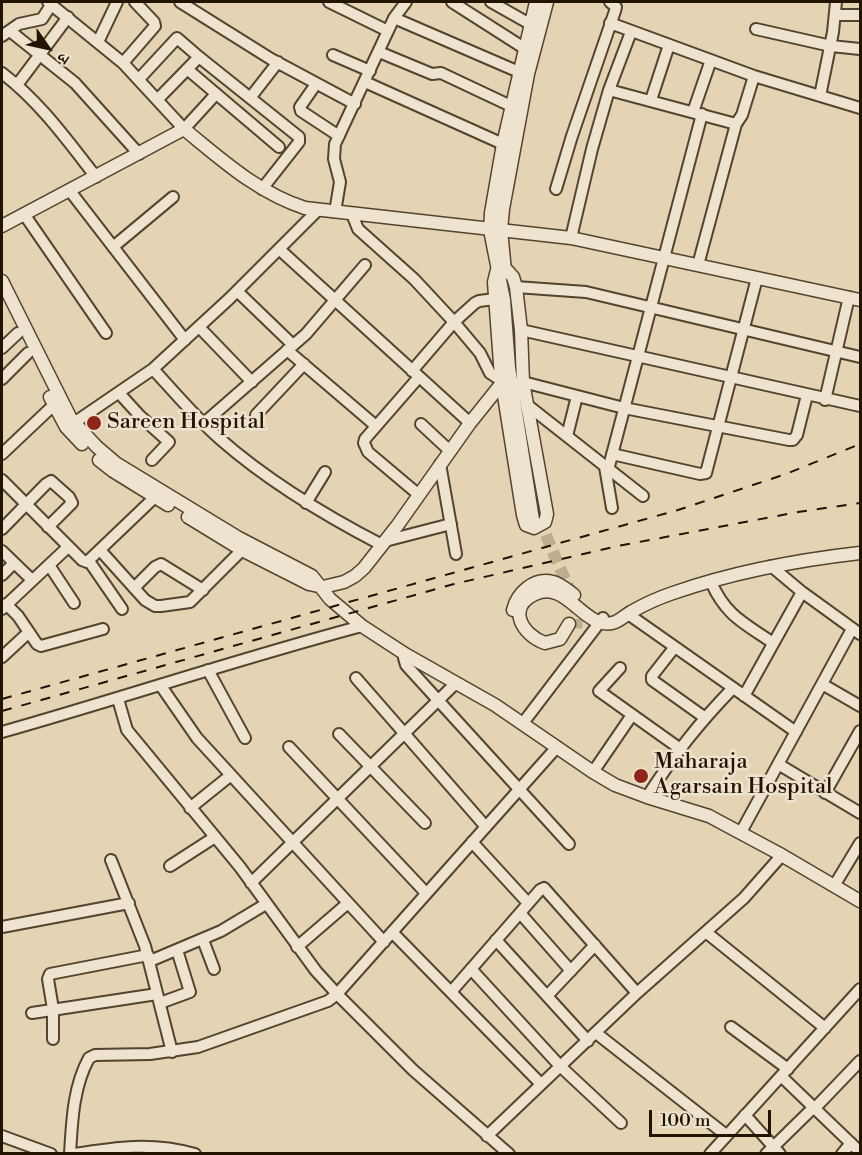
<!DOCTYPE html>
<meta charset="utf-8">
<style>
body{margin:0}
#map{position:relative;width:862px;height:1155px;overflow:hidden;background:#e4d4b4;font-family:"Libre Bodoni","Noto Serif Devanagari",serif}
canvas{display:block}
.frame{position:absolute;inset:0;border:3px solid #231400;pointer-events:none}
.north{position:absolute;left:18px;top:18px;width:60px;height:60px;-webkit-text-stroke:4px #ede3ce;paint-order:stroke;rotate:124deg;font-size:16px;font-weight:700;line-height:24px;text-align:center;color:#231400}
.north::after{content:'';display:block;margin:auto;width:21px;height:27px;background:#231400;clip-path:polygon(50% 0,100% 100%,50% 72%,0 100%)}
.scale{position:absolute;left:649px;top:1110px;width:122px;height:27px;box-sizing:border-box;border:3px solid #231400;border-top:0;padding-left:8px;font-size:18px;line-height:21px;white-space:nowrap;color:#231400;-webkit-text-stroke:4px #ede3ce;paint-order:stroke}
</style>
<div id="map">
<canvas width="862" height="1155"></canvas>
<div class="frame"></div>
<div class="north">उ</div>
<div class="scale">100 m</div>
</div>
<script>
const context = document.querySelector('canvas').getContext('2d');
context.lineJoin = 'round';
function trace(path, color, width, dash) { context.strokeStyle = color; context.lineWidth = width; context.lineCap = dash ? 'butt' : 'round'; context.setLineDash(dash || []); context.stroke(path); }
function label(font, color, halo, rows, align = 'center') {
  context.font = font + ' "Libre Bodoni",serif'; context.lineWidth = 5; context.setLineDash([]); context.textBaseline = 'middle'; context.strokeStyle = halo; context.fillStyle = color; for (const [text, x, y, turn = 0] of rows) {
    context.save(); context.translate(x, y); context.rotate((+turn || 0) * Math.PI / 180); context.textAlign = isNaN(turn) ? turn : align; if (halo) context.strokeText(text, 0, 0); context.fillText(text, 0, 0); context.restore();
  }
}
const tertiaryTunnel = new Path2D(`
 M540 518C545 534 552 550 559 566 568 587 580 604 576 628`);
const minor = new Path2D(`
 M48 2 123 63 184 129 216 94
 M180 2 271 59 355 104
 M329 2 388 31
 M452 2 524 48
 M491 2 530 24
 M835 15H860
 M394 18 519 72
 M610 23 754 76 860 108
 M756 29 831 46 860 49
 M10 31 75 83 139 154
 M2 36 19 24 42 19 51 5
 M98 42 117 2
 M379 52 432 74 441 73 511 106
 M333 55 370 71
 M199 57 299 137V142L262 189
 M123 63 155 26 154 22 135 2
 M187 69 279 147
 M2 73C40 102 67 140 96 177
 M139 79 177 38 199 57 158 99
 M365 82 503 144
 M316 84 300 107 301 111 339 136
 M17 85 68 17
 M609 90 631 32
 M820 96 833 32 836 2
 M250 98 278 62
 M651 100 669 45
 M693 112 711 60
 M736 124 742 115 754 76
 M556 189 572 136 615 11 616 7 610 2
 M70 191 185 340
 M335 212 340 182 334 159 335 144 394 18 406 2
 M24 214 106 333
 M352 214 358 229 414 279 454 322 480 353 490 373 496 377H501
 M571 238 592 149 609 90 736 124 698 265
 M113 247 173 197
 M279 249 470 423
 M516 287 586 292 860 357
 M237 291 293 345
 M199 327 252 382
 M521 330 860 406
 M2 348 18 333
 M287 350 376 426
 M153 369C175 393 196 418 220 439 269 482 324 515 382 545
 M412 371 454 322 475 303 479 301 495 299
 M2 379 28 353
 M523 382 624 408 789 440H793L797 435 807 395
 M119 393 140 416 169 442 152 460
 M825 400 849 297
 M526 404 643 496
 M256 415 304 364
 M204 423 306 334 365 265
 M421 424 450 451
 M68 427 153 369 229 299 318 210
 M567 436 577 396
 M2 454 58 401
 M612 454 700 474 706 473 757 278
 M440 464 456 554
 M605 467 612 508
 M608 470 702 114
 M2 480 82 560 87 562 155 497
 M419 495 368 452 364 443 365 439 419 377
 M306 503 325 472
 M2 529 46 484 51 481 69 497 72 503 48 527
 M385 541 451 524
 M100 550 145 600 155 606H161L190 602 242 550
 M2 551 32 580
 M89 561 122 609
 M49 565 74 603
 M771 566 802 592 860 634
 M2 575 14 563
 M711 582C726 616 744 623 773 643
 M134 588 155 567 161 564 203 590
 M6 604 18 616 37 644 41 646 103 629
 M2 609 68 547
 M628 614 796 732
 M674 648 652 676V680L704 717
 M405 654 404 658 406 665 569 844
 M2 657 29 632
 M620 668 599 691 679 748
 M208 670 245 738
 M356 678 486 827
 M822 684 860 706
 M161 686 197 738 384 942
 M744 696 802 592
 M118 699 127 730 240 867 316 971 337 994 413 1070 509 1154
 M523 723 603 618
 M2 732C122 698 241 658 362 626
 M339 734 425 823
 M289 747 426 893
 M778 764 860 813
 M593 772 632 715
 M825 793 860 731
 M647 797C674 755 698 724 733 688
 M190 808 231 775
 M741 832 852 629
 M472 842 528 903
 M111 860 145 946 172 1052
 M170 866 215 837
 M251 883 456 683
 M834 886 860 843
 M520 913 571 971
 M2 927 129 903
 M392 932 540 1083
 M707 933 825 1028
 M203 940 214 969
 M496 940 588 1041
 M297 947 348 903
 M150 961 221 931 266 904
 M471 969 560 1066 621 1123
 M451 992 540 890 544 888 637 993
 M547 996 595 945
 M160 1003 190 992 177 950
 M32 1013 157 994
 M731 1027 788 1069
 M596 1033 726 1135
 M53 1039V1009L48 979 50 974 148 955
 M781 1076 860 1152
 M815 1108 860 1061
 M745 1115 780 1154
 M2 1136 51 1154
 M487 1136 637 993 744 898 782 855
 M70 1154C72 1122 73 1087 89 1058L95 1055 150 1054 198 1047 328 1001 337 994 557 747
 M74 1154C117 1147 152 1142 195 1154
 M710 1154 860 989
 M766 1154 814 1107
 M842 1154 851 1143`);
const tertiary = new Path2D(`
 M2 226 184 129C222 160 258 193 305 208L571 238 860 300
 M504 267 513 277 516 287 521 330 523 382 547 514 545 522 534 528 526 525 523 515 501 377 494 282 497 270Z
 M505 271 501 230 503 209 528 74 547 2
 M2 281 71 419 97 447 117 464 237 537 312 576 330 599 362 626 405 654 495 705 593 772 615 785 647 797 709 816 778 853 860 901
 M50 397 66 427 82 444
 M99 460 113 471 168 505
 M188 517 242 550 309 584 323 587 344 582 355 576 364 568 397 526 470 423 502 383
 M533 520 509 368 504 300 490 230 491 213 503 144 536 2
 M513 610C517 593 534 577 553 582 561 584 567 590 574 595
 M569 624 560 639 545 643C522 635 506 607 535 594 566 579 584 629 612 623 619 622 625 615 631 612 645 604 658 598 673 593 733 572 798 560 860 553`);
const rail = new Path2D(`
 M2 699 678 510 786 474 860 444
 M2 711 454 584 618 546 798 512 860 503`);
const markers = [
 [94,423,8,"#8f2418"],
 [641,776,8,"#8f2418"]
];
const poiNames = [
 ["Sareen Hospital",107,423],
 ["Maharaja",654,763],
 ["Agarsain Hospital",654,788]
];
trace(tertiaryTunnel, '#bdae90', 12, [12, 6]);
trace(minor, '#53442d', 14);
trace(tertiary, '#53442d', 15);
trace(minor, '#ede3ce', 10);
trace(tertiary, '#ede3ce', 12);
trace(rail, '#231400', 2, [10, 10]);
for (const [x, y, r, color] of markers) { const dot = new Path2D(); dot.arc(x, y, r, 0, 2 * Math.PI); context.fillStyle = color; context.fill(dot); trace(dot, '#ede3ce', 2); }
label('22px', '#231400', '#ede3ce', poiNames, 'left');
</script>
